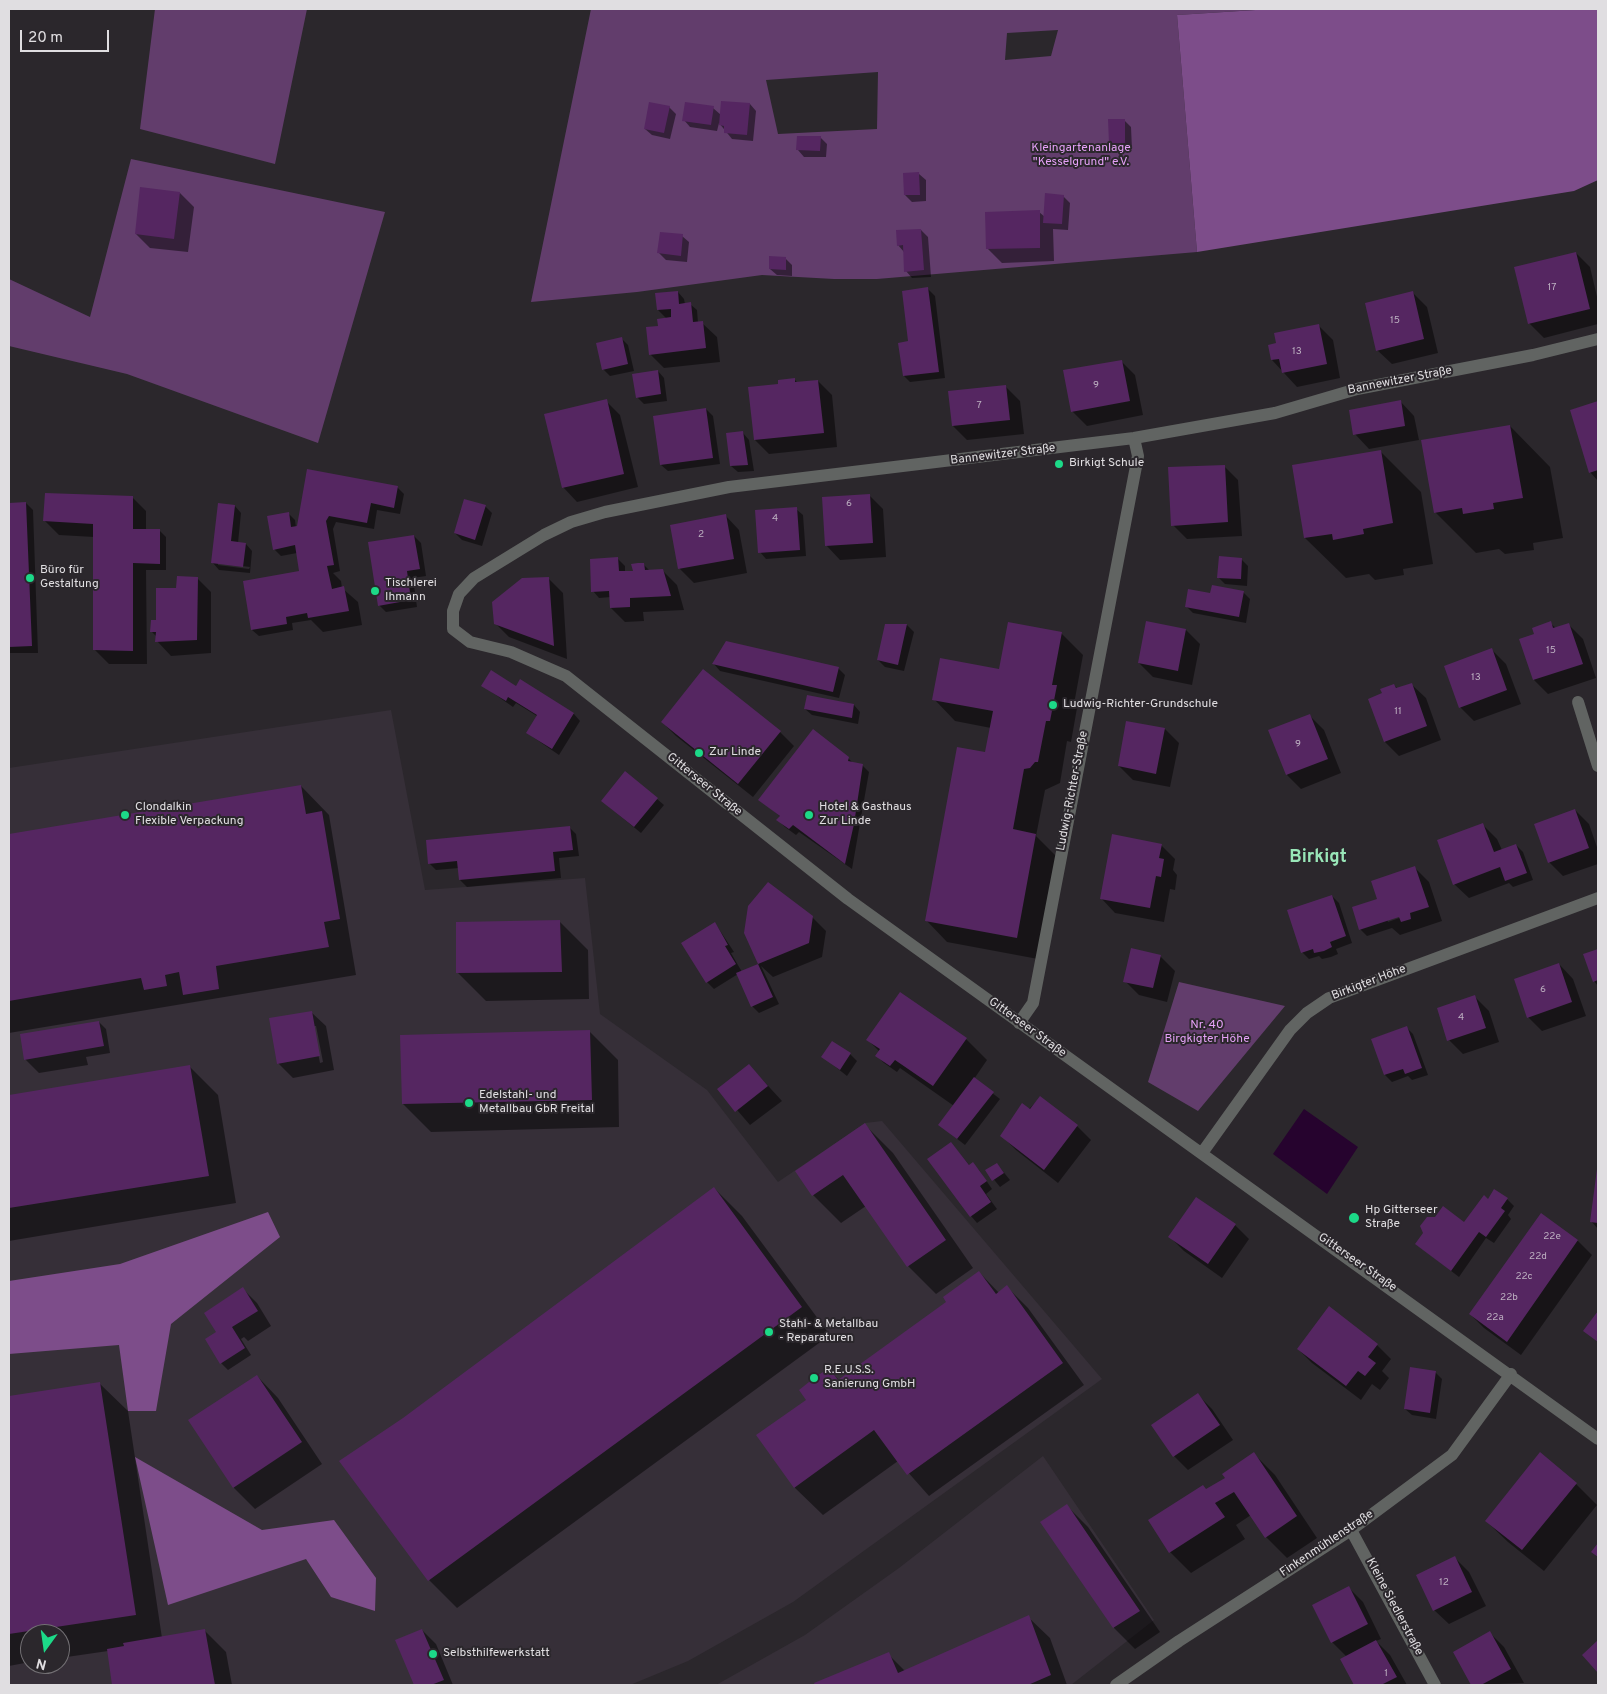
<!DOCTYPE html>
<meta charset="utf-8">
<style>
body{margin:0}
#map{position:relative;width:1607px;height:1694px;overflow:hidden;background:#2b272c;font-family:Overpass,sans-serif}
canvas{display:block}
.frame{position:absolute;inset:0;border:10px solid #e0dee1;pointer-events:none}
.north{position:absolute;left:20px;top:1624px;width:50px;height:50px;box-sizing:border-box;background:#2b272c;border:1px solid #737074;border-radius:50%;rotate:194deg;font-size:14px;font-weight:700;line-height:20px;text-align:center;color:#e0dee1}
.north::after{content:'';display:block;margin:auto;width:18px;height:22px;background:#1cd988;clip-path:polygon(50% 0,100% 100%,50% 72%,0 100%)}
.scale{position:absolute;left:20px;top:30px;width:89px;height:22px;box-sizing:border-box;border:2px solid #e0dee1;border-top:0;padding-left:6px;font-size:15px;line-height:18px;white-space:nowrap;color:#e0dee1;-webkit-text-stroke:4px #2b272c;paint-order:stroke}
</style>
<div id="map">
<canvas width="1607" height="1694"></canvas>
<div class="frame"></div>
<div class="north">N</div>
<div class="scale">20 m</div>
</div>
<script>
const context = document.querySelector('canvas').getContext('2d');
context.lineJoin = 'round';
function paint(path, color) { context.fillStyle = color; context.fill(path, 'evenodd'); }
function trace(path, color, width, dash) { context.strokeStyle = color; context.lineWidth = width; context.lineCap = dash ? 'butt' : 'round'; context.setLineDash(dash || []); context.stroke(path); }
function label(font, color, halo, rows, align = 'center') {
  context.font = font + ' Overpass,sans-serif'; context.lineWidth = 4; context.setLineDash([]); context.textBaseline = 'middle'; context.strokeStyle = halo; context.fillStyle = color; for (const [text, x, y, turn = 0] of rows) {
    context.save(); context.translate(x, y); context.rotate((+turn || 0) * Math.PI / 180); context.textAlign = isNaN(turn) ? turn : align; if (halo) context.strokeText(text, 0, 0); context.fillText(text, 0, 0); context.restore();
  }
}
const built = new Path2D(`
 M391 710 425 890 585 878 600 1014 707 1090 778 1182 865 1123 882 1121 1102 1379 793 1602 688 1661 630 1685H9V768ZM30 1634H60V1664H30Z
 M1043 1456 1154 1620 1071 1685H716L805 1635 899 1568Z`);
const green = new Path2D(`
 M155 9H307L275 164 140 129Z
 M591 9H1271L1177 15 1197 252 877 279H834L762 275 637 292 531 302ZM1058 30 1051 56 1005 60 1007 33ZM878 72 877 129 778 134 766 80Z
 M131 159 385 212 318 443 127 374 9 346V279L90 317Z
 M1179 982 1285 1006 1198 1111 1148 1082Z`);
const forest = new Path2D(`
 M1271 9H1598V180L1574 191 1197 252 1177 15Z
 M268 1212 280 1237 171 1324 156 1411H128L119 1345 9 1354V1281L120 1264Z
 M135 1457 262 1530 334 1520 376 1578 375 1611 331 1597 306 1559 168 1605Z`);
const water = new Path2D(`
 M1304 1109 1358 1147 1327 1194 1273 1154Z`);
const shadow = new Path2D(`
 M750 104 756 111 753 141 732 139 719 123 717 131 690 127 684 120 713 108 721 115Z
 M669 107 676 114 670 139 652 135 645 129Z
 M1124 120 1131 127 1132 149H1117L1110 143Z
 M820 137 827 144 826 157H804L798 150Z
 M919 174 926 180V201L912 202 905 195Z
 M180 193 194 207 188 252 150 248 136 234Z
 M1063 196 1070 203 1068 230 1053 229 1054 261 1002 263 987 248 1039 212 1045 217Z
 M921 230 928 237 931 277 912 278 906 271 904 252 898 245Z
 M682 236 689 242 687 262 666 260 659 253Z
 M1576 253 1590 267 1598 301V324L1544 338 1529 323Z
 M785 258 792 265V276L777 275 770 269Z
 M928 289 935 296 945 378 910 382 904 376 909 342Z
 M678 292 684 299 685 304H690L697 310 698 323H702L717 337 720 362 664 368 650 354 661 327 667 319 658 310Z
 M1413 293 1427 307 1438 353 1392 364 1377 350Z
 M1319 326 1333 340 1340 378 1297 387 1272 360Z
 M621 338 628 345 634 371 610 376 603 369Z
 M1121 361 1135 375 1143 415 1087 426 1072 411Z
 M658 371 664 378 667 401 644 404 637 397Z
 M794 379 798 383 818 381 832 395 837 447 769 454 755 440 779 385Z
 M1006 387 1020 401 1024 434 967 440 953 426Z
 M606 401 620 415 638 487 577 502 563 487Z
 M1400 401 1414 416 1419 440 1369 449 1355 434Z
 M1598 402V481L1590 472 1571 410Z
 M706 409 713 416 720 464 668 471 661 465Z
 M1510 426 1550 467 1563 538 1533 543 1534 550 1505 554 1499 549 1476 553 1435 512Z
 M743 433 749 440 754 471 738 472 731 466Z
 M1380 451 1421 492 1433 564 1403 569 1404 575 1375 580 1369 574 1346 578 1305 538Z
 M1224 466 1238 480 1242 536 1187 539 1173 525Z
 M397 487 404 494 400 514 377 510 374 529 336 522 333 529 340 571 333 573 341 581 342 588 358 602 362 625 323 632 311 620 292 623 293 630 259 636 252 630 300 574 297 553 281 556 274 549 288 513 295 520 296 528Z
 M869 495 883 509 886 557 840 560 826 545Z
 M132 497 146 511V530H159L166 537V570H146L147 664H109L95 650 94 537 59 535 44 520Z
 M26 503 33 510 38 653H9V504Z
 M235 506 241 513 238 543 246 544 252 551 250 573 219 570 213 563ZM218 563 250 567 249 569 218 565Z
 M485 506 492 513 482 546 462 540 455 533Z
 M796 509 803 515 806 556 766 559 760 552Z
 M725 515 739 530 747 573 694 583 680 569 671 526Z
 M414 536 421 543 426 576 413 578 417 607 386 612 379 605Z
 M618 559 625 566V572H634L643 564 650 571H663L677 585 684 610 643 612 644 621 625 622 611 608V597L599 598 593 591Z
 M1241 559 1248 566 1247 586 1225 584 1219 578Z
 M197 578 211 592V653L171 656 157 641V637L152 632 178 589Z
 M549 579 563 593 567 659 509 637 495 623Z
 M1243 592 1250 599 1246 623 1193 613 1186 606 1211 595Z
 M1550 623 1556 628 1569 625 1583 639 1596 678 1548 694 1534 680 1536 635Z
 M886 625H907L914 632 904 671 885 667 878 660Z
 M1186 630 1200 644 1192 685 1153 677 1139 663Z
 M1061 633 1083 655 1074 704 1077 708 1071 742 1067 741 1060 783 1045 790 1036 836 1056 856 1038 959 947 942 926 920 986 754 991 728 955 721 934 699 1000 671Z
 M1492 650 1506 664 1521 704 1474 721 1460 707Z
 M714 664 838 668 845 675 839 698 720 671Z
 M520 681 574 714 580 721 559 755 527 733 537 716 516 703 513 707 483 686 516 687Z
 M1411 684 1426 698 1441 740 1399 756 1385 742 1384 694 1394 685 1398 689Z
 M854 705 860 712 858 724 812 715 805 709Z
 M1310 716 1324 730 1341 773 1301 789 1287 775Z
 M662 722 780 732 794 746 753 797 676 736Z
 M1165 729 1179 743 1170 787 1133 780 1119 766Z
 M848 758 853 763 862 765 869 772 852 869 799 832 796 835 785 827 778 820 781 817 760 800Z
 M301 786 329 815 356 975 9 1033V835Z
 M657 799 664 805 641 833 609 807Z
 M1575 810 1589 824 1598 850V864L1563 876 1549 862Z
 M1483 825 1497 839 1502 850 1516 845 1523 852 1533 880 1513 887 1509 883 1469 898 1454 884Z
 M570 828 576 834 579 856 559 858 561 878 467 887 460 880 459 868 436 870 429 863Z
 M1161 845 1175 859 1173 870 1177 875 1175 890 1170 889 1164 922 1115 913 1101 898Z
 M1415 868 1429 882 1442 921 1400 935 1392 928 1367 936 1360 929 1380 904ZM1400 915 1402 917 1388 922 1387 919Z
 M1332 896 1339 903 1352 943 1336 949 1338 954 1331 957 1322 959 1319 956 1309 959 1302 952Z
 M812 917 826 931 822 957 773 977 761 966 779 1004 759 1013 752 1006 738 974 714 989 707 982 715 923 734 952 731 953 742 972 759 964 746 933Z
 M560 922 588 950 589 999 486 1001 458 973Z
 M1598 950V986L1594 981 1584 954Z
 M1160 956 1175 971 1167 1002 1139 995 1125 981Z
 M1559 964 1573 979 1586 1016 1542 1031 1528 1017Z
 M1475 997 1489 1011 1499 1042 1463 1054 1449 1040Z
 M311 1012 326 1026 334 1070 293 1078 278 1063ZM313 1026H316L323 1062 320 1063Z
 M99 1022 106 1029 110 1053 86 1057 88 1065 39 1073 25 1059Z
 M1406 1027 1413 1034 1428 1075 1412 1080 1408 1076 1392 1082 1385 1075 1372 1039Z
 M589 1031 618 1060 619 1127 431 1132 403 1104Z
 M966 1039 987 1060 974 1079 1000 1099 965 1145 947 1131 954 1106 900 1068 897 1072 884 1063 877 1056 880 1052 868 1040Z
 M850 1054 857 1061 847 1076 823 1057Z
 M749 1065 782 1101 750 1125 719 1089Z
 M190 1067 218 1095 236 1203 9 1241V1097Z
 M1040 1098 1077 1126 1091 1140 1058 1183 1016 1150 1002 1136Z
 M865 1125 893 1153 973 1268 936 1294 908 1266 866 1206 841 1223 813 1195Z
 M951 1143 970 1166 973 1164 979 1170 992 1189 986 1194 997 1209 977 1223 971 1216Z
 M997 1164 1010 1180 1000 1187 987 1171Z
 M1598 1174V1229L1591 1221Z
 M714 1188 742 1216 830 1335 457 1608 429 1580 404 1419Z
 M1507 1199 1514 1206 1508 1215 1511 1219 1494 1243 1486 1238 1459 1277 1416 1244 1465 1223 1488 1200Z
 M1541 1215 1578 1241 1592 1255 1521 1355 1484 1328 1470 1314Z
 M1235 1225 1249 1239 1222 1278 1184 1251 1170 1237Z
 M979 1272 999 1293 1007 1287 1028 1308 1084 1385 929 1496 898 1461 823 1515 794 1487 807 1400 829 1370 839 1380 951 1306Z
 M243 1289 257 1303 271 1326 248 1341 244 1337 241 1339 251 1355 228 1370 221 1363 218 1332Z
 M1377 1345 1391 1359 1382 1371 1389 1378 1380 1390 1372 1384 1361 1400 1312 1363 1298 1349Z
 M1435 1372 1442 1379 1436 1419 1412 1415 1405 1409Z
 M257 1376 278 1398 322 1464 255 1509 233 1487Z
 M99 1383 128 1411 162 1638 205 1631 226 1652 232 1685H114L108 1651 60 1658V1634H30V1662L9 1666V1397Z
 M1198 1395 1212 1409 1233 1440 1188 1470 1174 1456Z
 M1254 1454 1275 1475 1317 1538 1287 1558 1266 1537 1251 1515 1236 1525 1245 1539 1191 1573 1170 1552 1207 1490 1226 1478Z
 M1576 1484 1597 1505 1544 1571 1508 1542 1486 1521Z
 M1067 1506 1088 1527 1160 1632 1135 1649 1114 1628Z
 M1455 1558 1469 1572 1486 1606 1449 1624 1434 1610Z
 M1349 1588 1363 1602 1381 1639 1376 1641 1390 1655 1407 1685H1356L1342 1660 1347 1657 1332 1642Z
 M1028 1617 1050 1638 1067 1685 815 1684 888 1654 905 1671Z
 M422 1630 436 1644 453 1685H415L396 1641Z
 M1490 1633 1504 1647 1524 1683 1472 1685 1455 1652Z`);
const building = new Path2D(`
 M721 101 750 103 747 135 724 133V126L719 125Z
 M649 102 670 106 664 133 644 129Z
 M685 102 714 106 711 125 682 121Z
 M1108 119H1125V143H1109Z
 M797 136H821L820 151 796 150Z
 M919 172 920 195H904L903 173Z
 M140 187 180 192 174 239 135 234Z
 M1045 193 1064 195 1062 224 1043 223Z
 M1040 210V248L986 249 985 212Z
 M921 229 924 270 904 272 903 245 897 246 896 230Z
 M660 232 683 234 681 256 657 253Z
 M1576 252 1590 309 1528 324 1514 267Z
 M769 256 786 257V270L769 269Z
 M928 287 939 372 903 376 898 343 908 341 902 291Z
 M678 291 679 304 691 302 693 322 703 321 706 348 649 355 646 327 658 326 657 319 671 317V309L657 310 655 293Z
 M1413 291 1424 339 1376 351 1365 303Z
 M1319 324 1327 364 1282 373 1279 359 1271 360 1268 345 1276 343 1274 333Z
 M622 337 628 364 602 370 596 343Z
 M1122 360 1130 401 1071 412 1063 370Z
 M658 370 661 394 636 398 632 374Z
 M795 378V382L818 380 824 433 754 440 748 387 778 384V380Z
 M1006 385 1010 420 952 426 948 391Z
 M607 399 624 474 562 488 544 414Z
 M1401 400 1405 426 1353 435 1349 410Z
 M1598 401V470L1589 473 1570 410Z
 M706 408 713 458 660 465 653 416Z
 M1510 425 1523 498 1493 503 1494 509 1463 514 1462 508 1434 513 1421 440Z
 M743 431 748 465 730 466 726 433Z
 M1381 450 1393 523 1363 529 1364 534 1333 540 1332 534 1304 538 1292 465Z
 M1225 465 1228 522 1171 526 1168 467Z
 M307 469 398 486 394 508 371 503 367 523 329 516 326 521 334 565 327 566 332 589 344 586 349 611 308 618 307 613 286 617 287 624 251 630 243 581 299 571 295 545 273 550 267 516 289 512 291 527 297 526Z
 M45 493 133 496V529H160V564L133 563V651L93 650V524L43 521Z
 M870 494 873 543 825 546 822 497Z
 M464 499 486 505 475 540 454 533Z
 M26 502 32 646 9 647V503Z
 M218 503 235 505 231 541 246 543 243 567 211 563Z
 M797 507 800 550 758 553 755 510Z
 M726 514 734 559 678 569 670 525Z
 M414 535 420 569 407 571 411 600 378 606 368 542Z
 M1219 556 1242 558 1241 579 1217 578Z
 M618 557 619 571H633L631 564 638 563H644L645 570 663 569 671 596 630 598V607L610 608 609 591 591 592 590 559Z
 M177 576 198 577 197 640 155 642 156 632H150L151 620H156V588H176Z
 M549 577 554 646 494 624 492 602 522 578Z
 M1212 585 1244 591 1239 617 1185 607 1188 589 1210 593Z
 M1146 621 1186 629 1178 671 1138 663Z
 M1551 621 1553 628 1569 623 1583 664 1533 680 1519 639 1534 634 1532 628Z
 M1008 622 1062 632 1052 685H1057L1050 721H1046L1038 762H1035L1030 768 1024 769 1013 829 1036 834 1017 938 925 921 957 747 985 752 993 711 932 700 940 658 999 669Z
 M885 624H907L898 665 877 660Z
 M726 641 839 667 833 692 712 664Z
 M1492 648 1507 690 1459 708 1444 666Z
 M703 669 781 731 738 784 661 722Z
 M491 670 516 686 520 679 574 713 552 749 526 733 537 715 508 697 506 701 481 686Z
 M1412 683 1427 726 1384 742 1368 699 1382 693 1380 689 1394 684 1396 688Z
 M807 695 854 704 852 718 804 709Z
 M1310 714 1328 759 1286 775 1268 730Z
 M1126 721 1165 728 1156 774 1118 766Z
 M813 729 849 757 848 761 863 764 854 824 845 864 793 825 789 829 776 820 780 816 758 800Z
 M625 771 658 798 634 827 601 801Z
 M301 785 306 814 322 811 340 919 324 922 329 947 216 966 219 989 183 995 179 972 165 975 167 986 144 990 141 978 9 1001V834Z
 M1575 809 1589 848 1548 863 1534 824Z
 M1483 823 1494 852 1516 844 1527 873 1505 881 1500 867 1453 885 1437 840Z
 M570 826 573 850 553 852 555 871 459 880 457 861 428 864 426 840Z
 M1112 834 1162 844 1159 858 1164 859 1161 877 1156 876 1150 908 1100 899Z
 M1415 866 1429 907 1410 913 1411 919 1401 922 1399 917 1359 930 1352 907 1377 899 1371 881Z
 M768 882 813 916 809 943 758 964 744 933 748 906Z
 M1332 895 1346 936 1330 942 1332 947 1324 951 1314 953 1313 949 1301 953 1287 910Z
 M560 920 562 972 456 973V922Z
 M715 922 728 945 725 946 736 964 706 983 681 943Z
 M1131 948 1161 955 1153 988 1123 982Z
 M1598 949V980L1593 982 1583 954Z
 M1559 963 1572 1002 1527 1018 1514 979Z
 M758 964 773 997 751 1007 736 973Z
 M900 992 967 1038 933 1086 895 1060 890 1066 875 1056 880 1049 866 1040Z
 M1475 995 1486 1028 1447 1041 1437 1008Z
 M312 1011 320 1056 277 1064 269 1018Z
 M99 1021 104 1046 24 1060 20 1034Z
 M1407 1026 1422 1068 1405 1074 1403 1069 1384 1075 1371 1039Z
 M590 1030 592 1100 402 1104 400 1035Z
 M832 1041 851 1053 840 1070 821 1057Z
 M749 1064 768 1086 735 1112 717 1089Z
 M190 1065 209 1176 9 1208V1095Z
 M974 1077 994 1092 957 1139 938 1125Z
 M1040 1096 1078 1125 1044 1170 1000 1136 1022 1103 1030 1109Z
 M865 1123 946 1240 907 1267 843 1175 812 1196 795 1171Z
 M951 1142 969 1165 973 1162 987 1181 980 1186 991 1202 970 1217 927 1159Z
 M997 1163 1004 1173 992 1181 985 1170Z
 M1597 1169H1598V1223L1590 1222Z
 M714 1187 802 1307 428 1581 339 1461 403 1418Z
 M1494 1189 1508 1198 1501 1208 1505 1211 1486 1237 1479 1232 1451 1271 1415 1244 1423 1233 1420 1226 1427 1217H1435L1443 1206 1464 1222 1484 1195 1488 1199Z
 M1196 1197 1236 1224 1208 1264 1168 1237Z
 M1541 1213 1578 1240 1507 1342 1469 1314Z
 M979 1271 996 1294 1007 1285 1063 1363 907 1475 874 1430 794 1488 756 1435 806 1400 799 1390 814 1378 829 1368 838 1380 946 1302 943 1297Z
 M243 1287 258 1311 232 1327 245 1348 220 1364 205 1339 216 1332 204 1313Z
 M1329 1306 1378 1344 1368 1357 1376 1363 1365 1376 1358 1371 1346 1386 1297 1349Z
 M1598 1311V1342L1583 1331Z
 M1410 1367 1436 1371 1430 1413 1404 1409Z
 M257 1375 302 1442 233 1488 188 1420Z
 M100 1382 136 1615 9 1634V1396Z
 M1198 1393 1220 1425 1173 1457 1151 1425Z
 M1254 1452 1297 1516 1265 1538 1234 1492 1215 1503 1225 1517 1169 1553 1148 1520 1203 1485 1206 1489 1225 1478 1222 1474Z
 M1540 1452 1577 1483 1522 1550 1485 1521Z
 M1067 1504 1140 1611 1113 1628 1040 1522Z
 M1598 1543V1557L1591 1552Z
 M1455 1556 1472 1592 1433 1611 1416 1575Z
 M1349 1586 1368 1624 1331 1643 1312 1605Z
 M1029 1615 1051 1675 1028 1685H815L814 1683 889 1652 898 1673Z
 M205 1629 215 1685H112L107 1649 124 1646 123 1643Z
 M422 1629 444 1680 431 1685H414L395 1640Z
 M1490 1631 1511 1669 1481 1685H1471L1453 1652Z
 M1376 1640 1397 1677 1381 1685H1354L1340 1659Z
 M1598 1640V1673L1582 1655Z`);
const minor = new Path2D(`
 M1598 339 1533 355 1357 389 1275 413 1134 438 729 487 605 512 571 522 544 535 474 578 459 594 453 611V629L470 642 511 652 566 676 848 899 1598 1439
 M1578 702 1598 766
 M1019 1023 1033 1003 1138 456 1134 438
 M1202 1153 1290 1030 1307 1013 1329 998 1598 898
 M1351 1530 1435 1685
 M1116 1685 1179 1641 1351 1530 1452 1455 1511 1374`);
const markers = [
 [1059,464,5,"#1cd988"],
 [30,578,5,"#1cd988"],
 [375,591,5,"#1cd988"],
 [1053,705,5,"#1cd988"],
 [699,753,5,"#1cd988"],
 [125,815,5,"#1cd988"],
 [809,815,5,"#1cd988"],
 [469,1103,5,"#1cd988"],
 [1354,1218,6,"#1cd988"],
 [769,1332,5,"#1cd988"],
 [814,1378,5,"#1cd988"],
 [433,1654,5,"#1cd988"]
];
const numberNames = [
 ["17",1552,288],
 ["15",1395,321],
 ["13",1297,352],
 ["9",1096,386],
 ["7",979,406],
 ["6",849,504],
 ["4",775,519],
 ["2",701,535],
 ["15",1551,651],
 ["13",1476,678],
 ["11",1398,712],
 ["9",1298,745],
 ["6",1543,990],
 ["4",1461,1018],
 ["22e",1552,1237],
 ["22d",1538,1257],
 ["22c",1524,1277],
 ["22b",1509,1298],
 ["22a",1495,1318],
 ["12",1444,1583],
 ["1",1386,1674]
];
const parkNames = [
 ["Kleingartenanlage",1081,149],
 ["\"Kesselgrund\" e.V.",1081,163],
 ["Nr. 40",1207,1026],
 ["Birgkigter Höhe",1207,1040]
];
const streetNames = [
 ["Bannewitzer Straße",1400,381,-11],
 ["Bannewitzer Straße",1003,455,-7],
 ["Gitterseer Straße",704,785,39],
 ["Ludwig-Richter-Straße",1073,791,-79],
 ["Birkigter Höhe",1369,983,-21],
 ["Gitterseer Straße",1027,1028,36],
 ["Gitterseer Straße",1357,1263,35],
 ["Finkenmühlenstraße",1327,1544,-34],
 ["Kleine Siedlerstraße",1394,1607,62]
];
const poiNames = [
 ["Birkigt Schule",1069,464],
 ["Büro für",40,571],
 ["Gestaltung",40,585],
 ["Tischlerei",385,584],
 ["Ihmann",385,598],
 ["Ludwig-Richter-Grundschule",1063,705],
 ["Zur Linde",709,753],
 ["Clondalkin",135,808],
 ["Flexible Verpackung",135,822],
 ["Hotel & Gasthaus",819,808],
 ["Zur Linde",819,822],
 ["Edelstahl- und",479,1096],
 ["Metallbau GbR Freital",479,1110],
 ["Hp Gitterseer",1365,1211],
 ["Straße",1365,1225],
 ["Stahl- & Metallbau",779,1325],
 ["- Reparaturen",779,1339],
 ["R.E.U.S.S.",824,1371],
 ["Sanierung GmbH",824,1385],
 ["Selbsthilfewerkstatt",443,1654]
];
const districtNames = [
 ["Birkigt",1318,858]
];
paint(built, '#362f38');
paint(green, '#623d6c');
paint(forest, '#7d4d8a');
paint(water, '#26032e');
paint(shadow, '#0007');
paint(building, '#552661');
trace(minor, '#616462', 12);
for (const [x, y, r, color] of markers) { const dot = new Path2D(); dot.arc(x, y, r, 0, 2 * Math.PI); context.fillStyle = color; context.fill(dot); trace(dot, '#2b272c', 2); }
label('10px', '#bdb0c1', null, numberNames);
label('12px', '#e5a1f7', '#2b272c', parkNames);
label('12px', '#e0dee1', '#2b272c', streetNames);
label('12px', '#e0dee1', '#2b272c', poiNames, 'left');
label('bold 18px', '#99e6b8', '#2b272c', districtNames);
</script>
